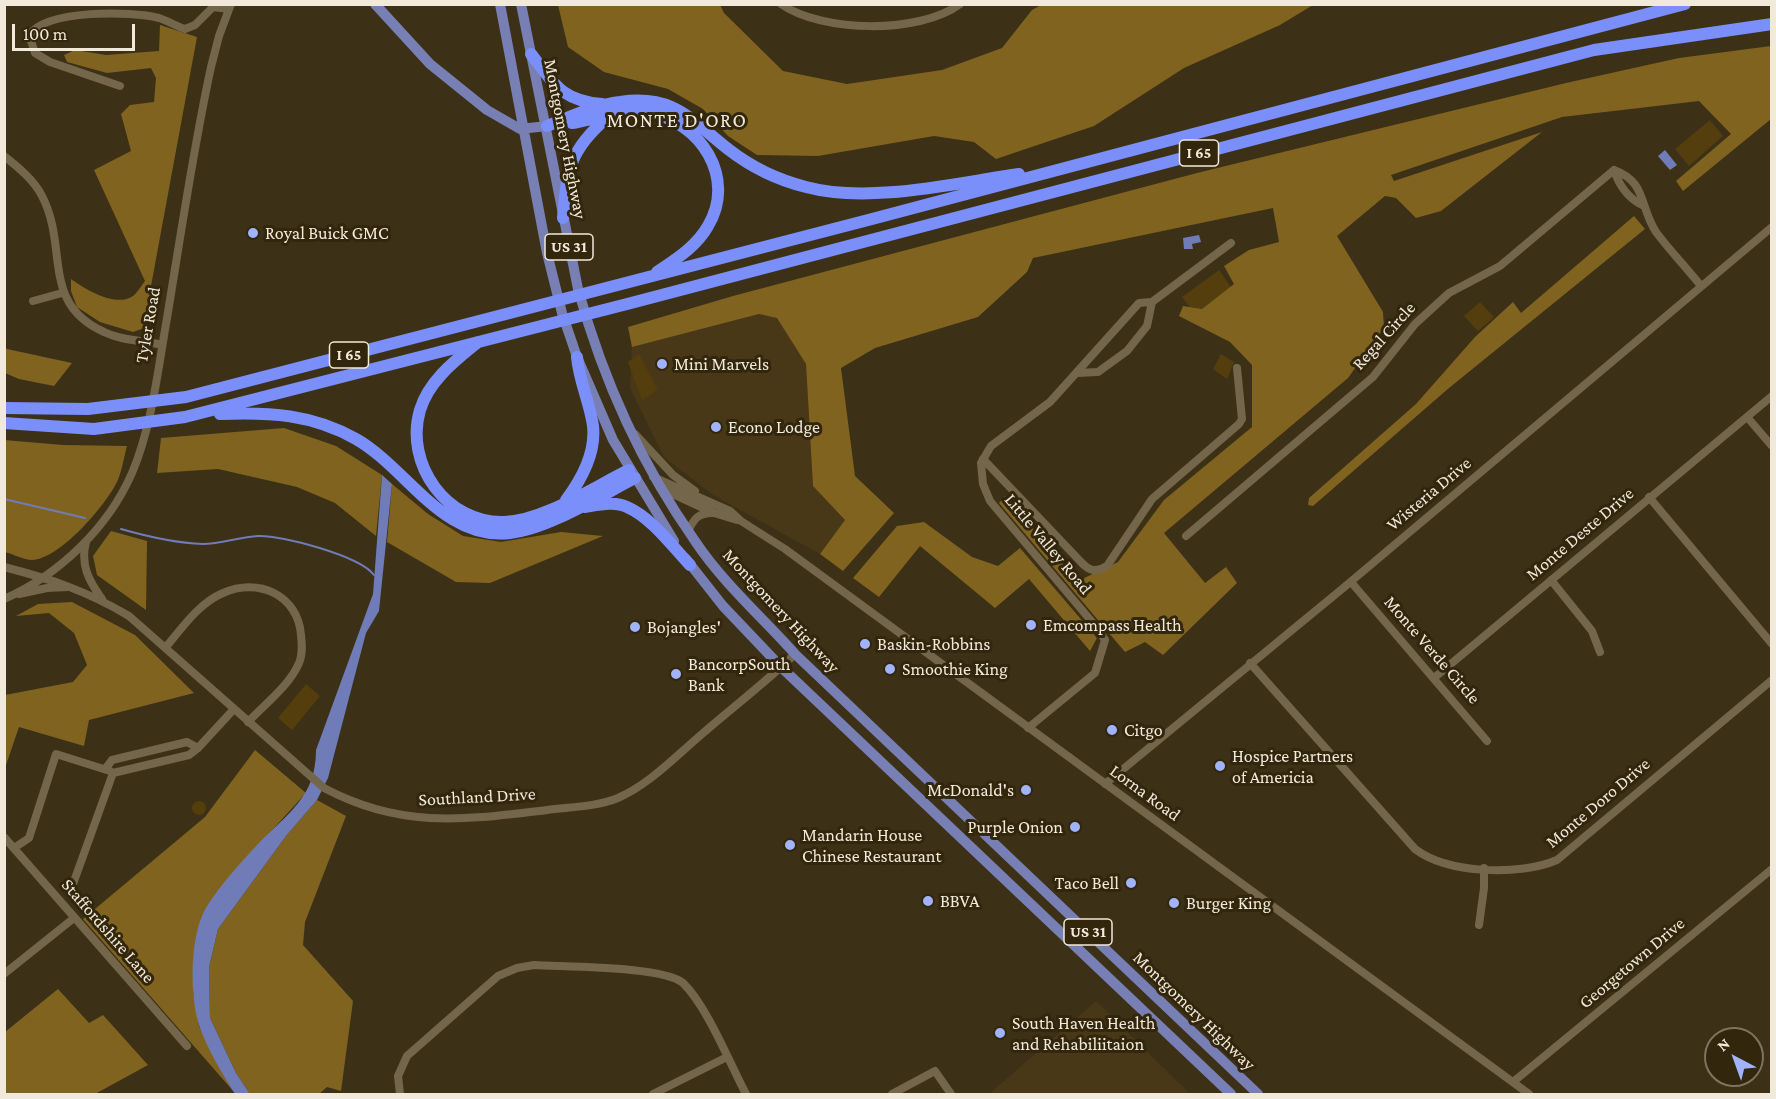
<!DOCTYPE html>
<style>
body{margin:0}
#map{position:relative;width:1776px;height:1099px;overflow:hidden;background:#3c3017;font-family:"Crimson Pro",serif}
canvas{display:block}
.frame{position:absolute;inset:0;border:6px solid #f1e9da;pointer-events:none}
.north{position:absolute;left:1704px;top:1027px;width:60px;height:60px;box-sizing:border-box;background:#32260d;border:2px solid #7e745f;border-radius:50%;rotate:319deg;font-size:16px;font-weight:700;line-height:24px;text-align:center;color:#f1e9da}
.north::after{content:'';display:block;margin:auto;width:21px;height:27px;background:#a1b3fd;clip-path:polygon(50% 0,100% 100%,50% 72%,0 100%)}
.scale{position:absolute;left:12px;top:24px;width:123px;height:27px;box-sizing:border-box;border:3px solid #f1e9da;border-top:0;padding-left:8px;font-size:18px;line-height:21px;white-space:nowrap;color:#f1e9da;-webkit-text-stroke:4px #32260d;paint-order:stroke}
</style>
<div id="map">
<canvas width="1776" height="1099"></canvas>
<div class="frame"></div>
<div class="north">N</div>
<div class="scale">100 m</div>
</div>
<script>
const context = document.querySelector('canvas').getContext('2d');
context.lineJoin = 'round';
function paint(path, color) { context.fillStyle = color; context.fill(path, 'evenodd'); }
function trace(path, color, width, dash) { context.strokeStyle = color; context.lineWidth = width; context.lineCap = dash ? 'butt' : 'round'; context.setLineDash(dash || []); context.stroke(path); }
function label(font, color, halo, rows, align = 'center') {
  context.font = font + ' "Crimson Pro",serif'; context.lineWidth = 6; context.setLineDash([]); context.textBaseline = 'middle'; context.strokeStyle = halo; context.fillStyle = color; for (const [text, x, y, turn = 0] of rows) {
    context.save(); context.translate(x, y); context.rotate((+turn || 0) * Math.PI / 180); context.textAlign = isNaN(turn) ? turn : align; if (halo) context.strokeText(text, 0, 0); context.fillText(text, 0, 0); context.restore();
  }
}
const built = new Path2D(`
 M759 314 777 317 806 364 813 486 845 520 820 554 713 495 664 457 630 388 632 347Z
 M1096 1001 1190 1094H989Z`);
const green = new Path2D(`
 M1710 120 1723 136 1689 166 1675 149Z
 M1219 270 1231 287 1202 309 1190 307 1182 297Z
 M1480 302 1494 317 1478 331 1464 316Z
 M639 354 658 390 642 400 628 362Z
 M1221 354 1234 362 1227 379 1213 369Z
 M306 684 320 696 292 730 278 718Z
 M192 808a7 7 0 1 1 14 0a7 7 0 1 1-14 0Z`);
const forest = new Path2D(`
 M558 5H720L724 13 783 71 847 84 942 70 1002 48 1032 10 1041 5H1313L1280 25 1184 68 1094 126 996 159 974 142 934 136 818 156 757 155 728 136 703 109 668 89 604 72 568 47Z
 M160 25 197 37 151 286 147 327 133 332 100 322 77 307 71 291V279C85 289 115 308 133 296 137 293 141 286 145 281L94 170 131 151 121 114 130 105 154 102 156 78 151 68 107 73 67 62 64 55 75 50 106 55 159 51Z
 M1771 46V119L1683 191 1676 181 1731 134 1699 101 1562 117 1391 175 1394 181 1542 132 1441 211 1416 218 1396 198 1385 196 1337 236 1383 312 1384 328 1348 378 1164 533 1205 583 1226 567 1237 583 1163 655 1145 642 1125 652 999 503 1005 496 1078 581 1118 562 1164 500 1252 427V365L1230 342 1179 316 1183 306 1202 309 1234 284 1224 266 1249 250 1279 242 1273 208 1033 258 1027 272 978 317 875 348 841 368 855 476 894 513 843 571 820 554 845 520 813 486 806 364 777 318 759 314 632 347 628 327 733 296 1197 173 1566 83 1679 58Z
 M1634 216 1645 229 1449 388 1313 506 1308 505 1309 498 1416 404 1475 337 1513 302 1521 313Z
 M4 347 7 349 72 363 54 386 19 379 5 373Z
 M284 428 336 446 382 475 376 536 335 503 297 487 218 469 157 473 161 438Z
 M4 440 63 445 127 446C124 457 122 471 117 482 105 506 60 559 32 560 24 560 13 554 5 552Z
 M392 484 428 514 463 536 501 542 561 532 603 536 490 583 456 582 387 542Z
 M924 522 972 557 998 566 1020 548 1097 638 1090 651 1029 579 995 608 920 546 879 597 853 578 897 526Z
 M111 531 147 541 146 610 97 575 93 556Z
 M72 602 135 635 194 693 89 720 84 746 19 727 5 768V695L73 682 87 665 74 633 49 613 16 616 38 604Z
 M255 750 306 793 230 876 195 951 193 992 199 1026 234 1092 83 919 205 817Z
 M317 800 346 816 305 922 303 945 353 1001 341 1091 327 1087 319 1094H250L236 1073 210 1018 209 967 218 929 286 836Z
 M58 989 89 1023 103 1015 148 1065 95 1094H5V1032Z`);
const water = new Path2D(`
 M1665 150 1677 165 1670 170 1658 156Z
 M1199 235 1201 242 1192 244 1193 249H1184L1183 238Z
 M382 475 392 484 379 611 366 633 328 778 317 800 286 836 218 929 209 967 210 1018 236 1073 250 1094H235C222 1073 207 1049 199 1025 190 996 190 945 202 916 211 895 242 861 258 844 288 813 316 797 316 750L373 594Z`);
const stream = new Path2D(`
 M4 499 85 518
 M121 529C149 537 174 543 203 544 221 544 239 537 258 536 282 535 360 556 374 575`);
const minor = new Path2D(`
 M781 4C822 33 920 34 960 4
 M120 86 50 62 35 53 29 35C47 9 131 11 159 18 168 21 176 26 185 29L195 25 213 7 229 9
 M4 156C18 167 34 180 42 196 69 248 40 303 104 332 122 341 143 340 162 345
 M1642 205C1628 198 1619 185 1614 170 1647 182 1639 206 1656 232 1670 251 1687 268 1701 286
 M33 301 62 293
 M1077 373 1098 372 1127 351 1147 326 1152 302
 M1747 417 1772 446
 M635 434 673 475 695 491
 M983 459 1080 561C1089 571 1095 573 1107 566L1152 499 1239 424 1242 419 1237 368
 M653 477 730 511 741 521 785 549 1529 1094
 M660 488 714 513 737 520
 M1649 497 1772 644
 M688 531C694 519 698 513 712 513
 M1186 536 1373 377 1415 324 1449 293 1500 266 1614 170
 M86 542C80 565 89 581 102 599
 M4 567C51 579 87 591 129 616L324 788C401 829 463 820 547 810 570 807 596 807 618 798 650 784 676 756 702 734 733 707 766 682 795 654
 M1551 580 1592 631 1600 652
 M1351 582 1487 741
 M19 594 47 588 68 587
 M4 599C59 575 108 528 132 473 152 426 158 369 167 318 181 234 193 150 211 67L219 36 231 4
 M166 647C182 628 199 603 223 593 258 577 298 595 301 635 302 644 303 654 299 663 290 685 264 705 248 722
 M1250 663 1415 849C1448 874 1520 876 1557 860L1772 680
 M1434 678 1772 396
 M1028 728 1095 673 1105 640 1098 629 990 501 983 484 981 463 991 446 1050 402 1139 303 1152 302 1231 243
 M198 748 234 709
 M106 768 112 760 187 742 198 748 189 755 113 773
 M1105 784 1342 589 1772 227
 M4 837 187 1046
 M14 848 29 838 56 754 110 771
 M73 884 113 773
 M1479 925 1484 888V868
 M4 974 74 918
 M1513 1082 1772 869
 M400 1094 398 1076 407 1056 498 976 517 968 534 965C564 967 664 966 683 983 707 1006 730 1064 746 1094
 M653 1094 727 1057
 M892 1094 935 1071 951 1094`);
const major = new Path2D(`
 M375 4 430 64 487 110 520 129 547 126
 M500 4 547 253 562 313 577 357 613 440 674 541
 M521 4 578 289C603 380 641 464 695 541 723 583 762 617 795 654L1258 1094
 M686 559 723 606 781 667 1231 1094`);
const highway = new Path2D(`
 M531 54C554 84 562 101 602 104
 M572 123C595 119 625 109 649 113 700 121 737 178 708 226 696 247 676 259 657 272
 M547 126C570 117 595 105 620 102 674 94 691 120 728 149 751 167 778 180 806 187 869 204 955 183 1019 174
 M563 218C567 170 569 150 608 117
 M478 342C456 360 429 380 420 410 404 464 447 524 504 522 543 521 594 487 629 470
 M4 408 88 409 186 397 872 219 1685 4
 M220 414C269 412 312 414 356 439 407 468 443 541 510 533 548 529 600 496 635 478
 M4 423 94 429 185 417 631 303 1594 50 1772 24
 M566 500C581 480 596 453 593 426 590 403 579 381 577 357
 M585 507C598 505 615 501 627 507 652 518 672 546 690 565`);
const markers = [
 [253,233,6,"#a1b3fd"],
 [662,364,6,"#a1b3fd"],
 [716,427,6,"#a1b3fd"],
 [1031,625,6,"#a1b3fd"],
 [635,627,6,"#a1b3fd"],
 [865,644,6,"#a1b3fd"],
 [890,669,6,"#a1b3fd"],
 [676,674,6,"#a1b3fd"],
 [1112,730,6,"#a1b3fd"],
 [1220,766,6,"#a1b3fd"],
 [1026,790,6,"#a1b3fd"],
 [1075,827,6,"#a1b3fd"],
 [790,845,6,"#a1b3fd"],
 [1131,883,6,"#a1b3fd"],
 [928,901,6,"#a1b3fd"],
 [1174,903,6,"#a1b3fd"],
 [1000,1033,6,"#a1b3fd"]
];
const shields = [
 [1199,153,39],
 [569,247,48],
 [349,355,39],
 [1088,932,48]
];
const shieldNames = [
 ["I 65",1199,153],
 ["US 31",569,247],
 ["I 65",349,355],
 ["US 31",1088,932]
];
const streetNames = [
 ["Montgomery Highway",565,139,79],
 ["Tyler Road",148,325,-80],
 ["Regal Circle",1384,336,-48],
 ["Wisteria Drive",1429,494,-40],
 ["Monte Deste Drive",1580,534,-40],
 ["Little Valley Road",1048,544,50],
 ["Montgomery Highway",781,611,47],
 ["Monte Verde Circle",1432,650,49],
 ["Lorna Road",1145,793,36],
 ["Southland Drive",477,797,-3],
 ["Monte Doro Drive",1598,803,-40],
 ["Staffordshire Lane",108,931,49],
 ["Georgetown Drive",1632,963,-40],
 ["Montgomery Highway",1194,1011,44]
];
const poiNames = [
 ["Royal Buick GMC",265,233],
 ["Mini Marvels",674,364],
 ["Econo Lodge",728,427],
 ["Emcompass Health",1043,625],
 ["Bojangles'",647,627],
 ["Baskin-Robbins",877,644],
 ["BancorpSouth",688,664],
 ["Bank",688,685],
 ["Smoothie King",902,669],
 ["Citgo",1124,730],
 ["Hospice Partners",1232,756],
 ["of Americia",1232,777],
 ["McDonald's",1014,790,"right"],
 ["Purple Onion",1063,827,"right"],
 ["Mandarin House",802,835],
 ["Chinese Restaurant",802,856],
 ["Taco Bell",1119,883,"right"],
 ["BBVA",940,901],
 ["Burger King",1186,903],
 ["South Haven Health",1012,1023],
 ["and Rehabiliitaion",1012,1044]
];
const neighbourhoodNames = [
 ["MONTE D'ORO",677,121]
];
paint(built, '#483817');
paint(green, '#543e0e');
paint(forest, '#816320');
paint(water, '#6f7cb7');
trace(stream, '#6f7cb7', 2);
trace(minor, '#73664b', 8);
trace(major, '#787fb4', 10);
trace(highway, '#7b8ffa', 12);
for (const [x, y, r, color] of markers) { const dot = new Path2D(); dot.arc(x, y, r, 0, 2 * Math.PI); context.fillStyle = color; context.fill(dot); trace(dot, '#32260d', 2); }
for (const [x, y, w] of shields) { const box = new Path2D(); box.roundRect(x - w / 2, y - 13, w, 26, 4.5); context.fillStyle = '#32260d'; context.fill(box); trace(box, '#f1e9da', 1.5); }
label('bold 16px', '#f1e9da', null, shieldNames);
label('18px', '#f1e9da', '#32260d', streetNames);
label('18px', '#f1e9da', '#32260d', poiNames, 'left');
context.letterSpacing = '1.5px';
label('20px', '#f1e9da', '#32260d', neighbourhoodNames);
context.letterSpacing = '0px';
</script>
